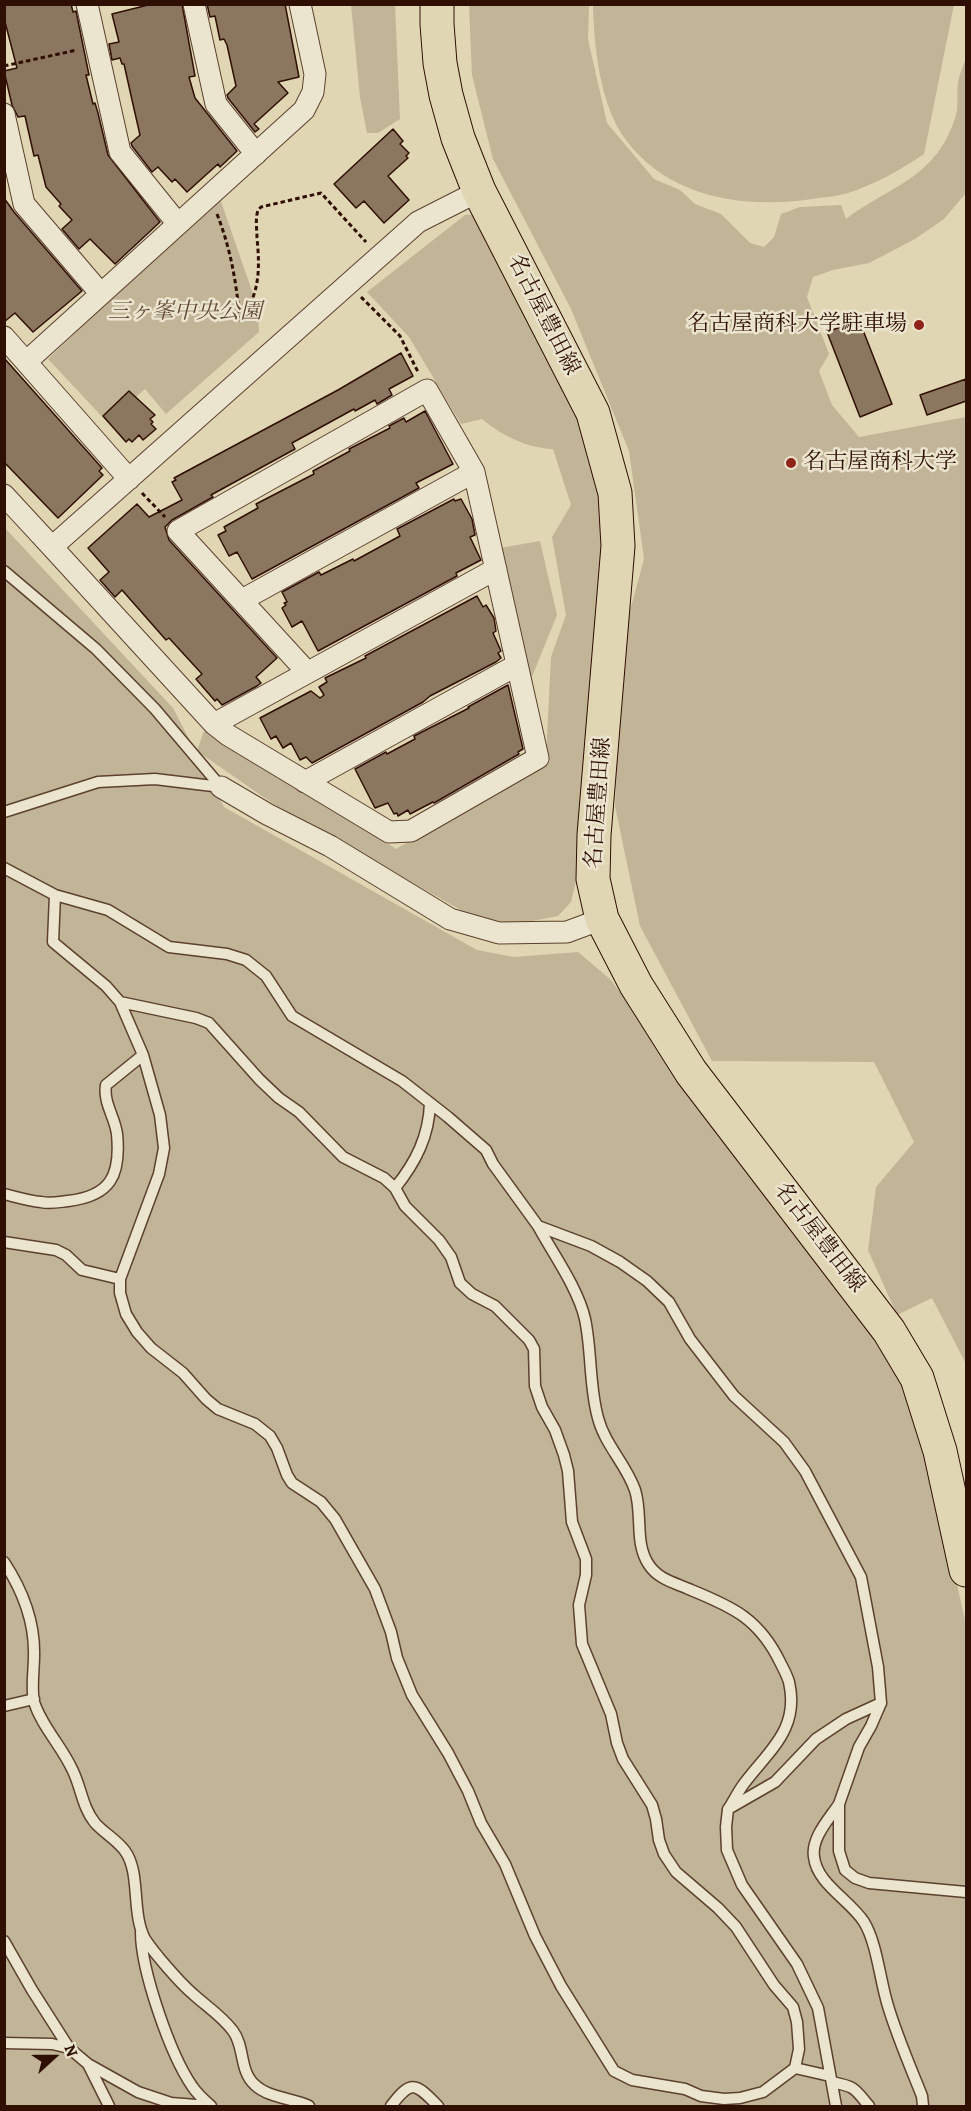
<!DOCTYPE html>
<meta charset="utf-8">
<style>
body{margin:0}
#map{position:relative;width:971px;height:2111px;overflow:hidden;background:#e0d6b4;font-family:Alegreya,serif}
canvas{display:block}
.frame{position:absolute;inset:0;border:6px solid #2f0f02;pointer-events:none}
.north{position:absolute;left:24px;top:2027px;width:60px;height:60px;-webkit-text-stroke:4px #ebe4ce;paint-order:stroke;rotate:69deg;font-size:16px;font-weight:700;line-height:24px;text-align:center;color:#2f0f02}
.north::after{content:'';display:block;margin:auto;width:21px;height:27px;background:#2f0f02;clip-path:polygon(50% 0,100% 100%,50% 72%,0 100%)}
</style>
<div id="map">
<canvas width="971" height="2111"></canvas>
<div class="frame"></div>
<div class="north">N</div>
</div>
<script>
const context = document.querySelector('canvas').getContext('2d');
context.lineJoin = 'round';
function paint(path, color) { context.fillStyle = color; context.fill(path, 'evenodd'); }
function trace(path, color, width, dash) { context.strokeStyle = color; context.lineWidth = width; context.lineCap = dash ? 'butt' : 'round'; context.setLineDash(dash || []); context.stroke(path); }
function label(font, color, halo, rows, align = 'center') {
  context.font = font + ' Alegreya,"Noto Serif JP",serif'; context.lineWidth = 5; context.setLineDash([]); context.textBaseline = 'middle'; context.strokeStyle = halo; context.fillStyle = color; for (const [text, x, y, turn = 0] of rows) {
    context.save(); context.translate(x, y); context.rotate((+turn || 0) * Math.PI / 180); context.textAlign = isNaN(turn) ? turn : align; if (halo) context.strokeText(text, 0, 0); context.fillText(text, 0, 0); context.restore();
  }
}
const green = new Path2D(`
 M351 5H395L400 119 378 133H367L360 97Z
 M469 5H589L588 39 607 123 654 179 680 190 695 204 721 214 750 243 764 247 774 237 781 214 800 207 841 205 846 219C893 184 937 178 956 115 959 105 956 93 958 83 959 74 964 65 966 57V193L944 219 915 239 869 263 833 270 813 277 807 297 829 354 819 371 832 405 859 437 966 417V1364L932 1298 897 1315 868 1250 876 1187 914 1142 874 1062 712 1061 640 926 615 806 622 640 644 559 629 451 571 309 493 159 472 75Z
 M593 5H954L924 154C900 170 876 184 848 193 836 197 823 197 812 199 744 209 669 198 626 140 600 106 594 47 593 5Z
 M219 196 258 308 259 332 166 414 145 389 108 423 48 359Z
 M485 214 590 446 609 524 577 877 571 902 558 916 516 924 475 918 278 807 197 751 204 731 371 832 396 849 535 769 546 757 551 657 566 615 552 537 571 505 553 449C526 448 503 436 482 419L461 424 409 337 367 292 465 215Z
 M5 528 173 708 224 807 477 950 514 957 578 952 610 979 839 1282 898 1372 928 1452 966 1625V2106H5Z
 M540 541 557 615 527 689 500 548Z`);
const building = new Path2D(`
 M4 4H71L73 12 76 11 89 75H86L93 104 95 103 98 113 108 155 160 222 115 264 90 239 79 249 62 229 72 220 59 206 61 204 46 187 38 155 34 156 25 116 18 117 12 105 4 71 17 68 4 18Z
 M152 4H182L195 76 189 77 195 98 237 151 220 167 218 164 187 192 175 179 172 182 158 167 152 172 132 146 131 143 140 135 132 100 124 64H122L120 58 112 60 109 44 119 42 112 14Z
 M207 4H285L299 77 278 82 288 93 254 124 259 129 255 132 228 98 227 95 236 86 227 45 224 39 220 40 215 16 210 17Z
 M393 129 403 141 400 144 409 153 406 156 408 158 388 176 409 200 384 223 364 201 356 208 334 184Z
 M4 198 14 212 82 291 33 332 15 313 4 322Z
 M859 320 892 404 860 417 827 332Z
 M401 353 413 376 389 389 392 395 377 404 375 400 355 411 354 409 292 443 295 449 211 495 213 497 172 520 165 527 169 540 277 658 256 677 261 683 257 686 222 705 217 699 215 701 196 679 202 674 169 638 166 640 122 590 115 597 100 580 109 572 88 548 137 504 149 517 182 500 172 482 176 480 174 478 338 390Z
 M4 358 102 468 99 471 103 475 58 518 4 462Z
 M966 379V401L927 415 920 395Z
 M129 391 155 415 150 419 153 422 151 424 156 429 143 440 139 435 132 442 129 439 126 442 103 416Z
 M425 411 453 464 416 483 419 488 252 579 237 552 229 556 218 535 226 531 224 527 258 508 256 504 314 474 313 471 350 451 349 449 390 428 389 426 404 418 406 422Z
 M454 499 455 501 461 499 472 519 475 535 470 537 481 560 456 573 457 576 318 651 302 621 292 627 282 608 286 605 284 603 287 602 282 592 319 572 321 575 353 559 354 561 400 536 397 529Z
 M477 596 483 607 486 605 494 618 496 631 493 633 501 651 498 653 501 658 496 662 430 696 423 702 312 763 306 757 300 760 291 743 283 748 276 736 271 739 260 718 311 691 320 698 324 695 319 687 327 682 325 678 366 658 365 656Z
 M508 685 523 749 518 752 519 754 434 803 433 802 410 814 408 810 398 816 397 813 394 814 388 803 375 808 355 769 386 752 387 754 415 739 414 736 469 708 468 707Z`);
const path = new Path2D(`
 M4 66 77 50
 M217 214C231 250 236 281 240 320 260 295 260 269 257 238 257 229 255 220 258 210L261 207 321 193 366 242
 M361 297 400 336 418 372
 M142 493 165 517`);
const lane = new Path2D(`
 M4 571 96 649 155 709 221 787
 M4 812 98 782 155 779 221 787
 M4 868 55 895 108 910 169 947 227 954 246 960 266 976 292 1016 402 1081 448 1117 486 1150 493 1164 538 1226 591 1246 620 1262 647 1281 669 1302 690 1339 734 1396 784 1442 805 1471 861 1577 878 1667 881 1703 846 1719 816 1739 775 1782 728 1809 726 1827 727 1850 742 1885 797 1964 818 2008 836 2106
 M55 895 53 942 106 986 120 1002 143 1055 160 1115 164 1148 159 1174 120 1279V1293L126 1314 137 1332 151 1348 183 1373 206 1399 218 1409 255 1424 270 1436 277 1448 287 1475 292 1483 321 1502 335 1519 375 1589 391 1632 397 1658 412 1695 448 1753 468 1791 481 1823 505 1864 535 1936 561 1986 614 2071 632 2080 685 2089 701 2096 724 2099 740 2098 763 2092 795 2068 830 2076
 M120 1002 196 1018 209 1023 259 1079 279 1098 299 1112 343 1157 384 1178 395 1188 405 1206 439 1240 451 1257 460 1283 472 1294 495 1306 529 1340 534 1349 535 1386 542 1407 555 1430 564 1455 568 1471 572 1522 586 1559V1575L579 1605 582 1644 611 1714 617 1743 623 1759 652 1805 656 1819 659 1840 664 1854 676 1872 718 1908 736 1927 774 1985 793 2007 797 2022 799 2049 795 2068
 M395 1188C416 1162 429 1136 430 1103
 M4 1194C16 1197 29 1201 41 1202 50 1204 59 1202 68 1201 111 1196 121 1175 117 1134 115 1117 103 1103 106 1085L143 1055
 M538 1226C553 1254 578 1288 585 1319 592 1352 589 1386 598 1418 605 1445 626 1464 635 1490 643 1515 634 1543 649 1565 659 1580 676 1583 691 1590 733 1607 759 1619 780 1662 783 1668 787 1675 789 1682 800 1730 768 1751 743 1785 738 1792 734 1800 729 1808
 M4 1242 56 1250 66 1255 82 1270 120 1279
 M4 1562C23 1591 35 1622 34 1656 34 1670 31 1688 34 1702 42 1727 61 1745 72 1769 81 1786 82 1807 95 1823 104 1833 117 1840 125 1851 141 1873 131 1913 145 1939 154 1953 180 1983 193 1994 206 2006 222 2016 233 2031 245 2047 239 2071 255 2085 269 2098 292 2098 309 2106
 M881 1703 871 1726 859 1747 839 1804V1851L845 1870 855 1878 869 1883 966 1892
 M4 1706 34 1699
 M839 1804C829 1819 811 1838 814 1857 817 1884 850 1900 864 1922 877 1943 880 1981 888 2006 897 2036 910 2066 922 2096L923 2106
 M141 1932C141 1970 170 2054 192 2086 197 2094 204 2100 211 2106
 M4 1941 32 1990 69 2048 88 2064 138 2092 171 2103 209 2106
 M4 2043 52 2044 69 2048
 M88 2064 109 2106
 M832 2082C856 2087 854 2088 869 2106
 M391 2106C412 2078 416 2084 438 2106`);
const street = new Path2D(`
 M87 4 120 152 178 224
 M194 4 216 104 256 154
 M4 114 24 204 101 294 26 362
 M101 294 304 110 313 92 315 74 300 4
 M4 337 129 479
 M4 495 52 547 418 222 479 191
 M52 547 214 724 228 735 389 832 411 831 538 758 474 472 427 390 178 531 307 672
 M242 600 474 472
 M214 724 496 569
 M305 782 517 665
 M221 787 267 814 330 846 450 919 499 933 567 932 602 919`);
const primary = new Path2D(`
 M437 4V24L440 63 446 95 458 138 479 191 593 413 615 493 618 546 594 835 593 879 602 919 636 985 691 1072 889 1331 917 1378 940 1451 966 1570`);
const markers = [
 [919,325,6,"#8f2418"],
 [791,463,6,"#8f2418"]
];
const parkNames = [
 ["三ヶ峯中央公園",185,313]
];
const streetNames = [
 ["名古屋豊田線",543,315,63],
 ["名古屋豊田線",599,803,-86],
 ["名古屋豊田線",819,1238,52]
];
const poiNames = [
 ["名古屋商科大学駐車場",907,325],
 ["名古屋商科大学",803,463,"left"]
];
paint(green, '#c2b496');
paint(building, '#8b765f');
trace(building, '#2f0f02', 1.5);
trace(lane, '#5b412e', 13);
trace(street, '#5b412e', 23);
trace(primary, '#2f0f02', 35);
trace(path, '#2f0f02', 3, [4.5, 3]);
trace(lane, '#ebe4ce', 10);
trace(street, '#ebe4ce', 21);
trace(primary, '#e0d6b4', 33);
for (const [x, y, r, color] of markers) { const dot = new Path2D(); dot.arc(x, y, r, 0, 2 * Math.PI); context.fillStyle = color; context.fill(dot); trace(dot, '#ebe4ce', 2); }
label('italic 22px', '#624936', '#ebe4ce', parkNames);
label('22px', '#2f0f02', '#ebe4ce', streetNames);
label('22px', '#2f0f02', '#ebe4ce', poiNames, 'right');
</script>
